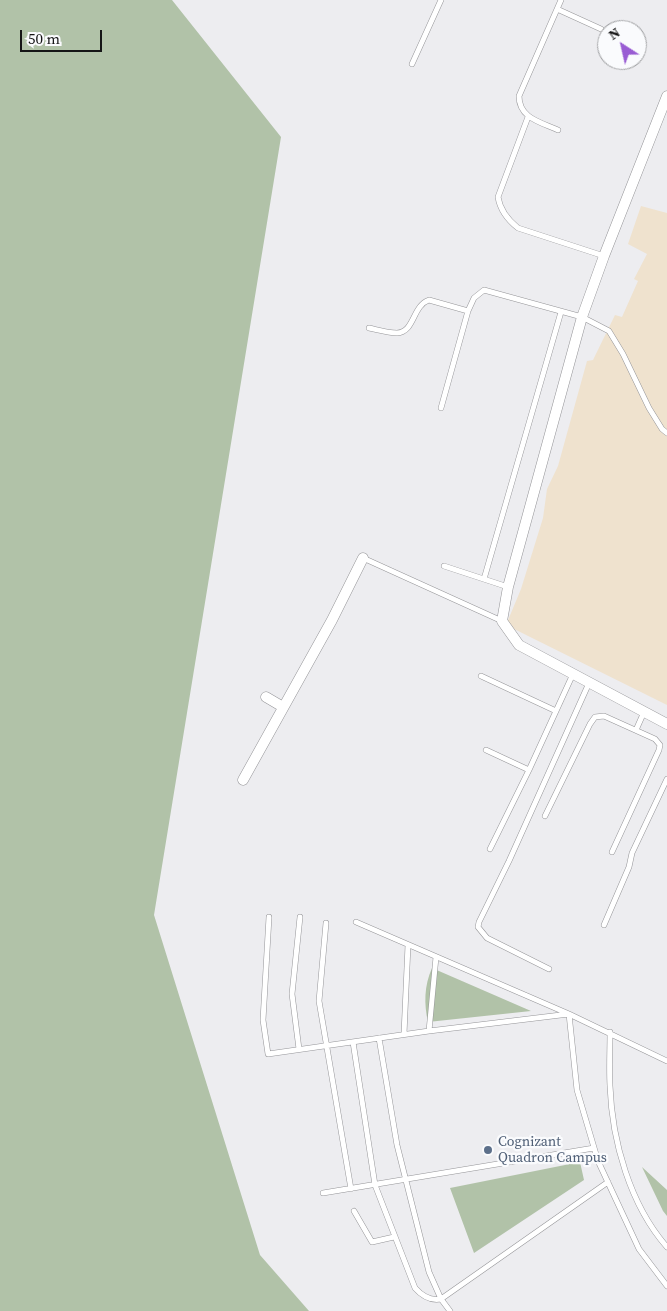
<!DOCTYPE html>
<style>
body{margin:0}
#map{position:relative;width:667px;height:1311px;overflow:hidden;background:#ededf0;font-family:"Source Serif 4",serif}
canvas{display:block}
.north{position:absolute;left:597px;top:20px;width:50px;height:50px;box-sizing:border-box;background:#fafbfd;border:1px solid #9e9fa1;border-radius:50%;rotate:325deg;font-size:14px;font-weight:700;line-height:20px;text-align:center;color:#151516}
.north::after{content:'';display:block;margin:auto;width:18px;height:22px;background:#995cd3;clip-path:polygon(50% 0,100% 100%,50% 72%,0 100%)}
.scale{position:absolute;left:20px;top:30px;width:82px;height:22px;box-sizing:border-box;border:2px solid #151516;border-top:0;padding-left:6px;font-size:15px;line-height:18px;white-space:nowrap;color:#151516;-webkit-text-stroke:4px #fafbfd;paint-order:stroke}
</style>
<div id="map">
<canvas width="667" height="1311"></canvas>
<div class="north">N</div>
<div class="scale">50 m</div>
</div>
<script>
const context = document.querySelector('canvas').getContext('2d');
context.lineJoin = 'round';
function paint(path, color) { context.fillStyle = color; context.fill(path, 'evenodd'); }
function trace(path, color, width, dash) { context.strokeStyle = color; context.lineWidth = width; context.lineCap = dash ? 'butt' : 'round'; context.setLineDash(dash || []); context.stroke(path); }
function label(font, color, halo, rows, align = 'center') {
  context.font = font + ' "Source Serif 4",serif'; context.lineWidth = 4.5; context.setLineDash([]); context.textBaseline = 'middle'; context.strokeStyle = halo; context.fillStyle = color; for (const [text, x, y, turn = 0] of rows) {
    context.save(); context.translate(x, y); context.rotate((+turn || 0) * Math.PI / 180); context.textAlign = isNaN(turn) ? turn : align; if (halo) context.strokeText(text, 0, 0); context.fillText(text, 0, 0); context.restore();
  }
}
const industrial = new Path2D(`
 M641 206 667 213V705L506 625 521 589 543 518 547 489 558 466 587 361 593 360 615 315 622 317 638 281 634 279 647 254 628 244Z`);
const green = new Path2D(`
 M0 0H172L281 137 154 915 260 1255 309 1311H0Z
 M432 968 531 1011 428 1022C424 1004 424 986 432 968Z
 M580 1162 584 1180 474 1253 450 1188Z
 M642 1167 667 1190V1216L663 1211Z`);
const service = new Path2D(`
 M557 9 601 29
 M412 64 441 0
 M528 117 498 197C500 210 508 220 518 228L604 256
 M558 130C540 122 519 118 519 96L561 0
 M369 328C378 330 388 333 397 333 415 332 412 306 429 300L468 311
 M441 408 468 311 474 298 484 290 582 317 609 331 623 354 649 408 662 429 667 433
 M363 558 502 621
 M444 566 508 587
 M484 579 561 312
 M481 676 556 711
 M636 730 644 712
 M486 750 529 770
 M545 816 590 724 595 717 604 716 655 739 660 745 659 750 612 852
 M490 849 529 770 573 674
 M269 917 263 1020 268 1054 429 1031 569 1014
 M356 922 569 1014 667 1061
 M326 923 319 1001 351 1189
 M604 925 629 867 632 853 667 779
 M549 969 487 938 478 927 479 922 509 861 589 683
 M569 1014 577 1090 598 1161 639 1249 667 1286
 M429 1031 436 957
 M610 1032C610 1050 609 1068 610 1086 612 1141 630 1205 667 1247
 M404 1034 408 945
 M379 1038 397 1145 429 1272 441 1299 450 1311
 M353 1042 375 1185 415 1288C422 1296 430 1301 441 1299L608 1182
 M299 1049 292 994 300 917
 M323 1193 594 1148
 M354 1211 372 1242 394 1237`);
const minor = new Path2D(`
 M667 96 604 256 582 317 508 587 502 621 519 645 667 724
 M266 697 283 707
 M243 780 332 620 363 558`);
const markers = [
 [488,1150,5,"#5c6f8a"]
];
const serviceNames = [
 ["Cognizant",498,1142],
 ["Quadron Campus",498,1158]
];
paint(industrial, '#efe2ce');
paint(green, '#b1c2a8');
trace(service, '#959598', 6);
trace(minor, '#959598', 11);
trace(service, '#fff', 5);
trace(minor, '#fff', 10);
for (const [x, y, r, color] of markers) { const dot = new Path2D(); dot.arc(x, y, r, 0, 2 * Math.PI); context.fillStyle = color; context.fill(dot); trace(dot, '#fafbfd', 2); }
label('14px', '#4e5e75', '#fafbfd', serviceNames, 'left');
</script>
